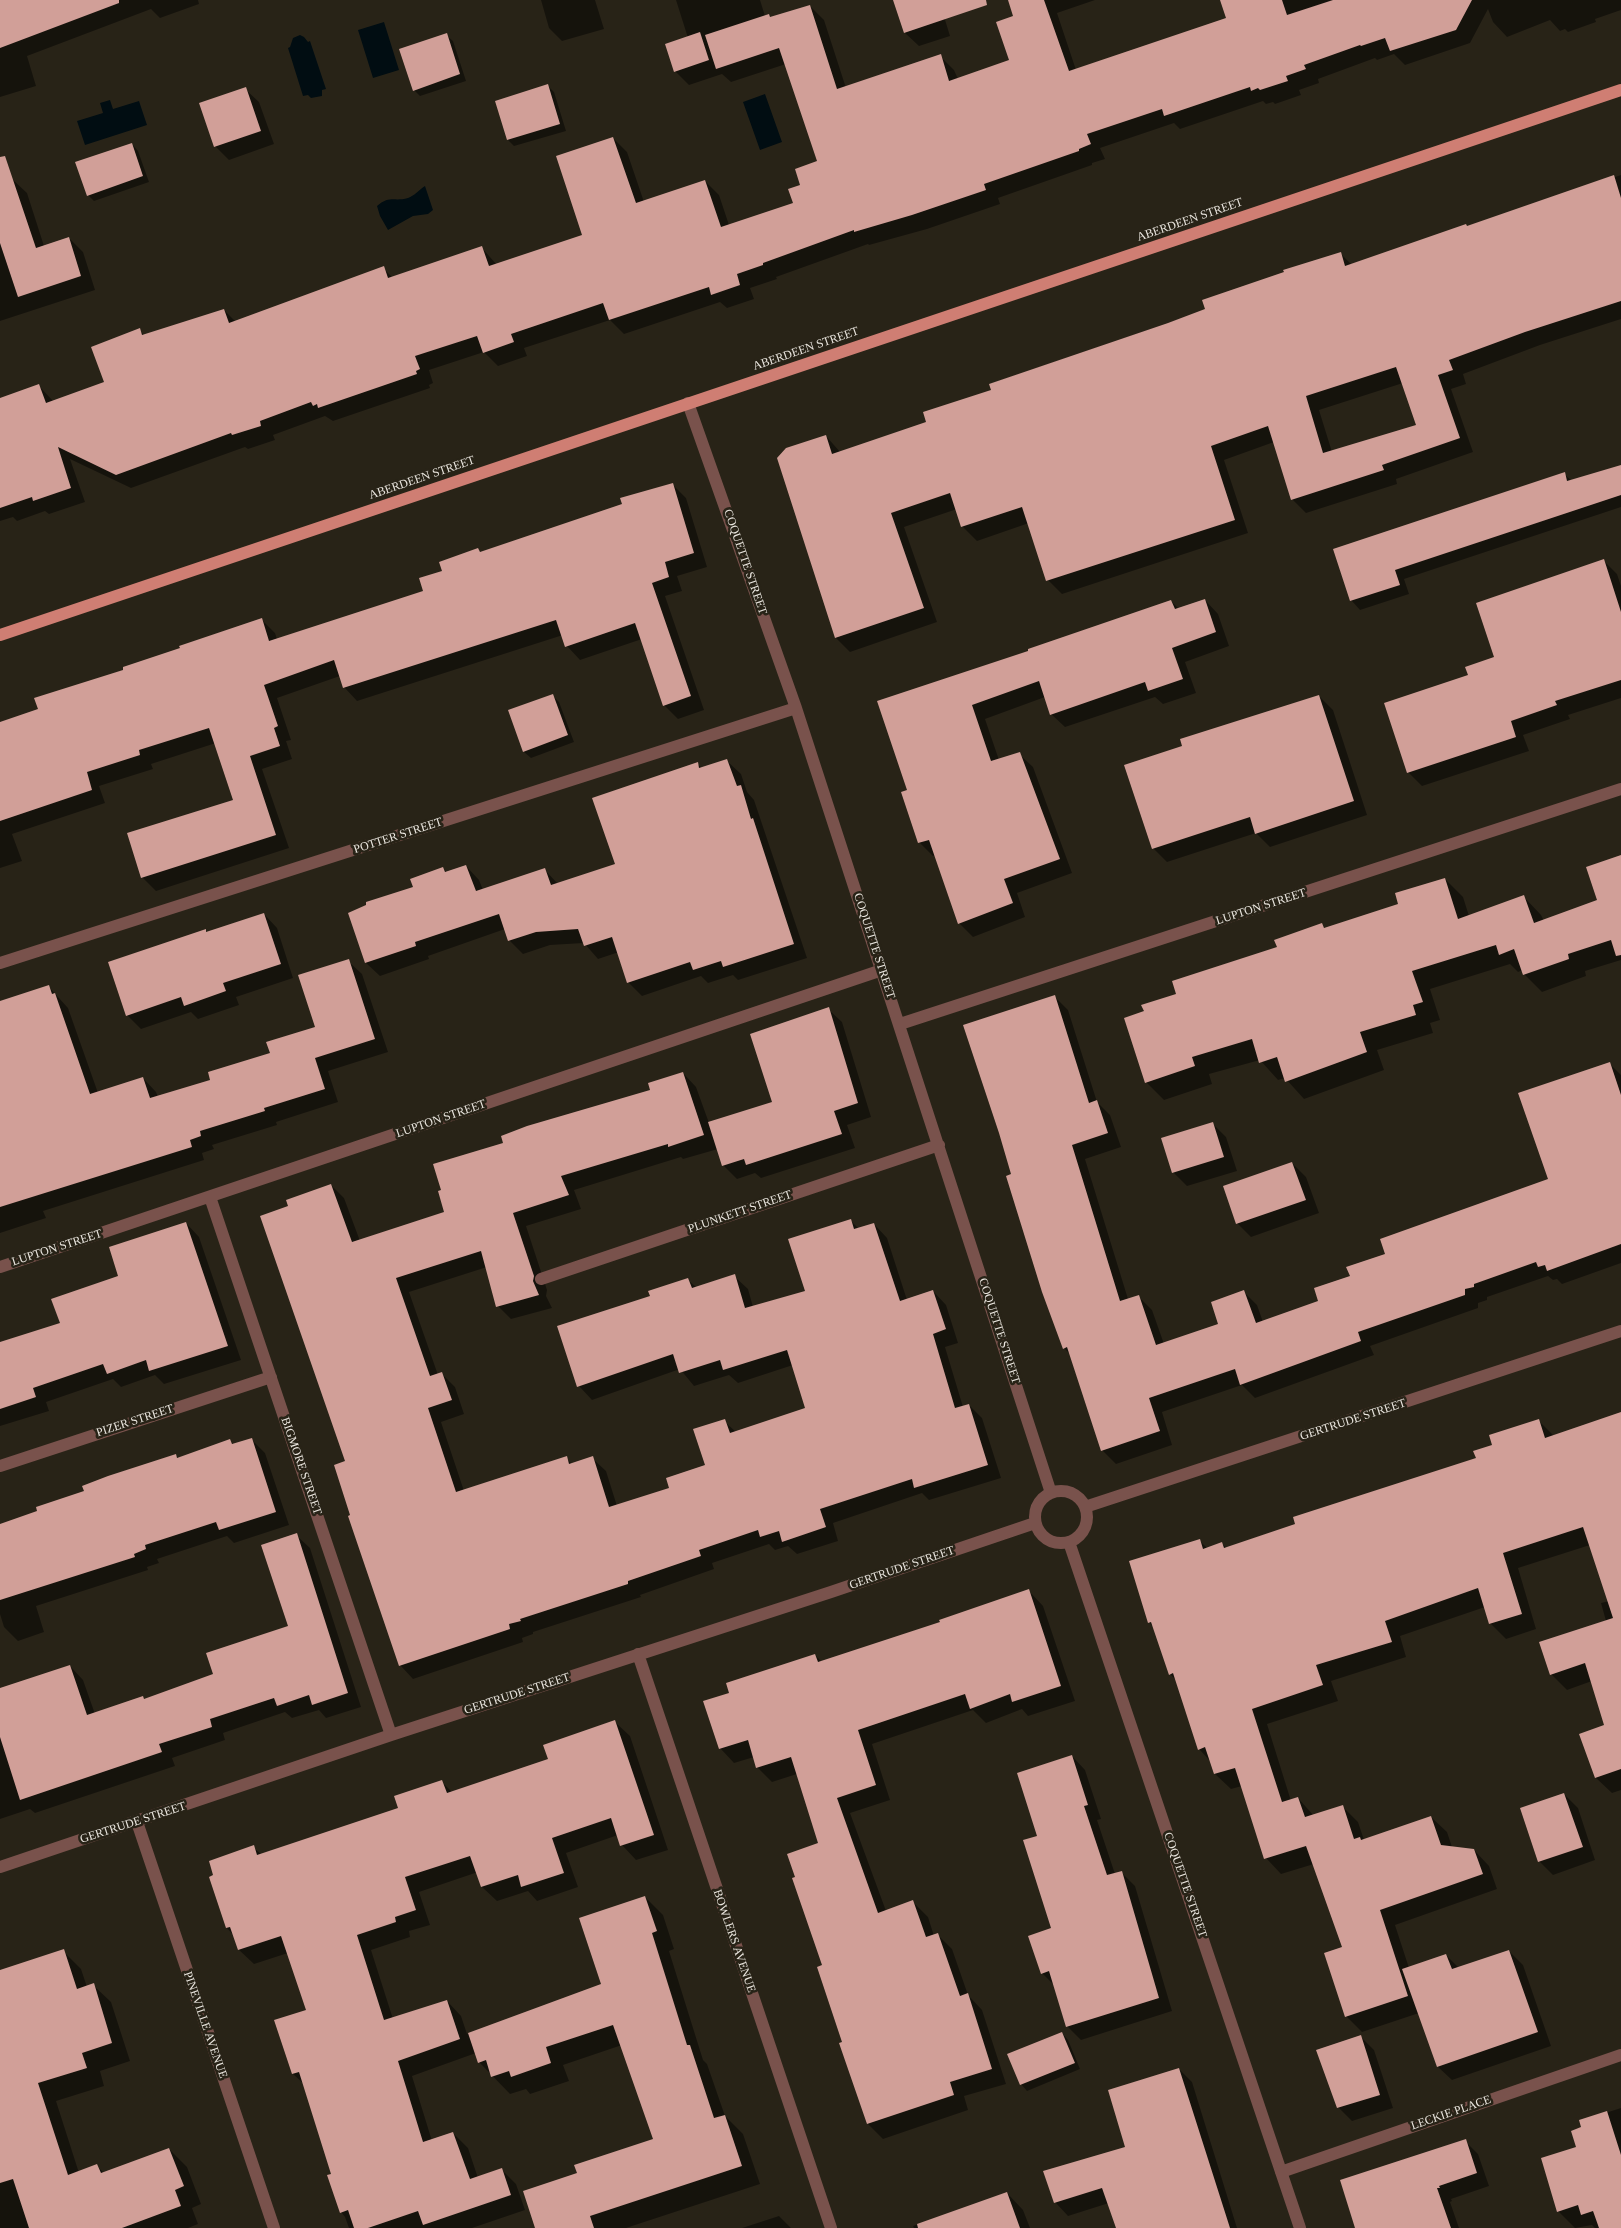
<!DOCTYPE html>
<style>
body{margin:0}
canvas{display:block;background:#282317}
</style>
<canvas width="1621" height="2228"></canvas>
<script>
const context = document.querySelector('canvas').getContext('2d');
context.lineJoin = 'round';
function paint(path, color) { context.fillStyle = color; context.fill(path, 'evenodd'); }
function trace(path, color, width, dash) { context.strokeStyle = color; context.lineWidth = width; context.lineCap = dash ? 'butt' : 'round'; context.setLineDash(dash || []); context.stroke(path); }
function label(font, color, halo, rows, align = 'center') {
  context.font = font + ' Georgia,serif'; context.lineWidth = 5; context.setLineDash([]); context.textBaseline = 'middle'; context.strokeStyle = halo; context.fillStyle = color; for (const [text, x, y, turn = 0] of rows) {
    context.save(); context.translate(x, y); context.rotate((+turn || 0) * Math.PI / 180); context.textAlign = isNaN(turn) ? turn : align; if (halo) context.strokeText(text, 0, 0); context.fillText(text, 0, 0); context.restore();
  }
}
const water = new Path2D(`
 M384 22 399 70 373 78 358 30Z
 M300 35 304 37 308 42 310 41 326 89 322 90V96L311 98 308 95 303 96 288 48 290 47 293 38Z
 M765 94 782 142 760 150 743 102Z
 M110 100 113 109 139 101 147 125 85 145 77 121 103 113 100 103Z
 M425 186 433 210 428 214 413 216 388 230 380 216 377 206C390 195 394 202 408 198 414 196 419 190 425 186Z`);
const shadow = new Path2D(`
 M0 0H198L199 4 160 18 151 9 27 56 36 86 0 97Z
 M541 0H595L604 29 562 41 549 28Z
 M676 0H760L765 16 769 15 771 18 810 6 824 20 846 88 940 56 954 70 958 79 1011 61 1015 16 1009 0H1095L1057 13 1076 70 1228 19 1222 0H1621V10L1595 19 1596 22 1568 32 1565 29 1560 31 1550 20 1507 37 1493 22 1488 9 1470 43 1405 65 1394 54 1377 60 1375 58 1318 79 1319 83 1299 90 1301 95 1275 104 1273 102 1266 104 1263 101 1180 129 1174 123 1100 148 1105 159 1092 163V165L998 198 1000 204 927 229 869 245 868 244 776 277 777 279 750 288 754 299 727 308 720 302 624 334 610 320 524 348 527 356 498 366 484 352 429 370 433 383 429 385 430 388 333 421 325 416 273 435 275 440 248 449 245 447 131 488 70 459 85 502 49 514 45 511 17 521 13 517 0 521V399L39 386 54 402 106 383 139 330 145 336 224 310 236 322 383 268 393 278 482 248 497 265 584 236 613 138 627 152 644 202 705 181 719 195 729 225 795 204 802 185 819 162 786 64 731 82 722 74 689 85 675 71 688 38Z
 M895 0H939L950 36 919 46 905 33Z
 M446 35 453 41 466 81 420 96 414 90Z
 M547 85 554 92 566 131 514 146 508 140Z
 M245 89 259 102 274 144 229 160 215 146Z
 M132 144 138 151 149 182 94 201 88 195Z
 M1621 175V319L1540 345 1463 374 1466 384 1451 389 1473 452 1396 479 1397 484 1306 513 1292 499 1274 442 1224 460 1248 533 1062 594 1048 580 1029 523 977 541 963 527 957 509 904 527 937 622 850 652 836 638 778 458 826 436 841 453 928 423 992 391 990 384 1206 310 1340 253 1352 265ZM1403 383 1418 426 1332 452 1319 410Z
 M12 179 27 193 44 246 69 238 83 252 95 290 0 321V183Z
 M1621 469V507L1404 579 1409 594 1360 610 1351 600 1335 549 1564 474 1572 481Z
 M672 484 686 498 707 567 677 576 682 591 665 596 704 710 678 719 664 705 642 639 580 660 567 646 563 635 357 701 344 687 340 676 277 698 291 740 286 741 292 759 262 769 289 848 156 891 142 877 235 801 216 743 151 764 153 769 99 786 105 803 12 834 22 861 0 868V723L40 710 124 671 261 619 275 633 277 639 425 592 444 572 478 550 481 553 623 505Z
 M1604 561 1617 574 1621 586V698L1568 715 1570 719 1523 735 1529 751 1422 786 1408 772 1496 658Z
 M1205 600 1218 614 1229 646 1185 662 1196 693 1163 704 1155 697 1065 727 1051 714 1045 697 985 719 999 760 1019 754 1033 767 1072 873 1017 893 1025 917 973 937 959 923 935 855 933 856 919 842 908 790 878 702 1030 652 1171 601 1179 609Z
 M552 695 559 702 574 742 531 758 524 752Z
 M1319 696 1333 710 1367 815 1270 847 1256 833 1167 862 1153 848 1184 746Z
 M727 761 741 774 747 792 754 800 807 958 738 980 733 975 708 983 701 976 642 996 628 982 619 952 598 959 584 943 550 945 523 954 509 940 505 929 428 956 429 959 380 976 366 963 349 914 415 888 443 868 447 873 466 866 479 880 483 890 544 869 558 884 616 865 697 764 702 768Z
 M1621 856V960L1585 971 1586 976 1542 992 1524 974 1523 970 1518 972 1510 964 1430 989 1440 1020 1430 1023 1433 1033 1377 1050 1384 1070 1304 1099 1285 1078 1278 1080 1260 1060 1209 1074 1212 1084 1164 1100 1146 1082 1145 1012 1177 995 1279 948 1321 925 1326 929 1400 905 1445 879 1463 897 1469 916 1524 897 1541 915 1544 921 1598 901Z
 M264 914 277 928 293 978 236 997 239 1005 198 1019 191 1012 141 1029 127 1015 205 931 207 933Z
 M348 961 362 974 388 1052 328 1071 338 1102 276 1122 277 1125 212 1145 214 1149 202 1153 204 1160 43 1211 46 1218 0 1233V1003L48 986 68 1008 98 1093 143 1078 156 1092 158 1097 212 1080 271 1054 317 1028Z
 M1054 996 1068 1010 1097 1102 1110 1115 1121 1147 1085 1159 1128 1299 1138 1296 1152 1310 1164 1344 1220 1325 1244 1292 1257 1305 1263 1322 1320 1301 1351 1277 1386 1254 1549 1180 1610 1064 1621 1075V1263L1562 1284 1557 1279 1553 1280 1548 1276 1487 1297V1300L1478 1303V1308L1370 1346 1374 1355 1255 1398 1242 1385 1162 1412 1172 1445 1116 1464 1102 1450 1071 1355 1064 1348 1013 1175Z
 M828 1009 842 1022 871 1117 847 1125 855 1148 761 1178 755 1173 737 1179 723 1165 718 1149 683 1159 681 1157 574 1190 581 1209 526 1226 547 1290 546 1296 552 1308 511 1319 498 1306 487 1267 409 1292 438 1375 442 1374 455 1387 464 1414 441 1422 464 1491 566 1458 572 1464 592 1458 606 1471 617 1506 671 1489 707 1466 724 1421 736 1432 807 1409 793 1365 738 1383 729 1375 694 1386 680 1369 592 1400 579 1386 651 1296 688 1280 697 1288 734 1276 748 1289 753 1307 807 1292 851 1221 859 1229 874 1224 887 1238 907 1300 933 1291 946 1305 958 1343 945 1347 963 1407 969 1405 982 1418 1001 1478 929 1500 922 1493 833 1523 838 1541 797 1554 788 1546 775 1550 769 1544 712 1563 714 1569 640 1595 641 1597 533 1632V1634L522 1638 523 1642 413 1679 400 1665 352 1516 347 1462 290 1207 331 1185 344 1198 360 1241 446 1213 505 1144 652 1091 683 1073 696 1087 709 1123 774 1102Z
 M1213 1124 1226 1137 1237 1171 1187 1186 1173 1172Z
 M1292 1163 1306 1177 1319 1213 1251 1237 1237 1223Z
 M186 1223 199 1237 241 1360 164 1384 155 1375 121 1387 113 1379 46 1402 49 1411 0 1426V1343L61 1324Z
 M1621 1413V1790L1612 1793 1596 1778 1581 1735 1606 1726 1592 1681 1567 1690 1551 1674 1606 1621 1601 1603 1609 1601 1590 1545 1518 1568 1536 1629 1506 1639 1490 1623 1485 1607 1400 1636 1406 1657 1331 1681 1338 1701 1267 1724 1291 1801 1298 1798 1314 1816 1343 1807 1358 1822 1364 1840 1431 1817 1447 1832 1452 1847 1474 1850 1489 1866 1497 1889 1395 1925 1409 1968 1446 1955 1459 1968 1509 1951 1523 1965 1551 2046 1452 2080 1438 2067 1419 2013 1362 2032 1346 2016 1343 1948 1314 1864 1281 1874 1266 1858 1242 1786 1231 1789 1215 1774 1211 1762 1199 1749 1177 1681 1170 1674 1154 1628 1149 1622 1199 1540 1207 1548 1222 1544 1227 1548 1478 1459 1494 1445 1538 1420 1554 1436Z
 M251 1439 265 1453 289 1525 234 1543 227 1536 157 1559 159 1563 147 1567 148 1570 36 1606 44 1632 18 1641 4 1627 0 1614V1525L39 1512 175 1455 178 1458 230 1441 234 1445Z
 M296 1535 310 1548 361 1707 326 1718 319 1710 292 1718 285 1712 223 1733 225 1740 172 1758 175 1766 35 1813 30 1809 0 1819V1689L70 1666 83 1680 95 1714 143 1698 145 1700 214 1675 290 1627Z
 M1029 1591 1043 1606 1075 1701 1028 1716 1022 1709 986 1723 973 1710 872 1744 890 1800 850 1813 886 1911 913 1902 928 1917 934 1936 937 1934 952 1949 968 1995 982 2010 1006 2084 964 2096 968 2110 883 2139 868 2124 841 2044 844 2043 824 1966 796 1877 820 1844 797 1774 772 1782 757 1767 754 1757 734 1763 720 1748 731 1694 815 1655 822 1662 942 1623Z
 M615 1722 630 1736 668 1850 636 1860 622 1845 618 1835 566 1853 578 1887 537 1901 528 1891 497 1901 482 1887 478 1872 419 1892 430 1925 409 1931 410 1937 371 1950 393 2019 447 2001 461 2016 467 2034 603 1985 645 1897 663 1915 674 1949 669 1951 703 2060 707 2064 725 2116 743 2134 760 2184 626 2228H536L578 2174 655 2140 622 2045 563 2065 569 2081 530 2094 526 2089 510 2094 479 2062 476 2053 412 2076 432 2141 453 2133 468 2148 478 2178 501 2169 516 2184 525 2210 472 2228H349L345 2217 341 2212 333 2175 305 2085 293 2074 276 2021 308 2011 288 1953 254 1964 239 1950 234 1936 227 1928 253 1847 261 1854 400 1809 442 1782 453 1793 549 1759Z
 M1072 1756 1085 1770 1101 1819 1097 1820 1115 1874 1121 1872 1135 1886 1172 2011 1081 2040 1067 2026 1054 1985 1042 1973 1053 1929 1038 1837Z
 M1564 1794 1578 1808 1595 1860 1553 1875 1539 1861Z
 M63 1951 81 1969 87 1987 93 1985 111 2002 130 2061 100 2071 104 2086 56 2101 79 2173 97 2166 104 2173 169 2149 187 2167 201 2204 192 2208 198 2224 188 2228H0V1971Z
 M1062 2033 1068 2040 1080 2069 1027 2091 1021 2084Z
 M1361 2037 1374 2050 1393 2108 1352 2121 1338 2107Z
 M1179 2069 1192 2082 1237 2228H1117L1109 2203 1068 2216 1055 2202 1127 2148Z
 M1621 2108V2228H1595L1592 2225 1575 2228 1558 2211 1583 2128 1580 2121Z
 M1465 2141 1478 2154 1489 2186 1451 2199 1452 2201 1450 2202 1459 2228H1364Z
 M1007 2193 1023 2210 1030 2228H914L913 2226Z
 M779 2216 791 2228H742Z`);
const building = new Path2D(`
 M0 0H119V3L0 48Z
 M893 0H986L987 5 904 33Z
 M1008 0H1044L1069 71 1226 18 1220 0H1282L1287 15 1333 0H1472L1456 30 1390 51 1385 38 1361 46 1360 45 1304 65 1306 69 1286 76 1288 81 1260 90 1258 88 1251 91 1250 87 1164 116 1162 109 1087 134 1091 144 1079 149V151L984 184 986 190 912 215 854 232V230L763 263V265L737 274 740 285 711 295 709 287 609 320 603 303 511 334 514 342 483 353 477 336 415 356 420 369 416 371 417 374 318 408 317 404 313 406 311 402 260 421 261 426 232 435 231 433 116 475 58 447 71 488 33 501 32 497 0 508V398L39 384 46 403 104 382 91 347 140 328 142 335 224 309 229 323 384 266 388 278 482 246 489 266 582 235 556 156 613 137 636 203 705 180 721 227 793 203 788 189 800 185 795 169 817 161 779 48 716 69 705 35 769 14 770 17 810 5 837 89 941 54 949 81 1009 60 996 22 1013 16Z
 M700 32 709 60 674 72 665 44Z
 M447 33 460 74 413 91 399 49Z
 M548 84 560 124 507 140 495 101Z
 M246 87 261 131 214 147 199 103Z
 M132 143 143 176 87 196 75 162Z
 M5 156 36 248 69 237 81 276 18 297 0 243V157Z
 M1614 175 1621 198V301L1525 332 1449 360 1453 370 1438 375 1460 438 1382 465 1384 470 1291 500 1268 426 1211 446 1235 520 1046 581 1022 507 961 527 950 493 891 513 924 608 835 638 777 458 786 448 826 435 832 454 926 422 923 412 991 390 989 384 1168 323 1205 309 1202 300 1284 272 1283 270 1341 252 1345 266 1466 224 1467 226ZM1396 367 1416 425 1323 453 1306 396Z
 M1621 465V495L1395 570 1400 585 1350 601 1333 549 1565 472 1567 481Z
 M673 483 694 553 665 562 669 577 652 583 691 696 663 706 635 623 565 647 556 620 343 688 334 660 264 685 278 726 274 728 280 746 250 756 276 835 141 878 127 833 233 800 209 728 139 750 140 755 87 772 92 790 0 821V722L38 709 34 698 123 670V667L180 648 179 646 262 618 269 641 423 591 419 578 442 571 439 562 478 548 480 552 622 504 620 498Z
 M1604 559 1621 612V680L1555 701 1557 705 1511 721 1516 737 1407 773 1384 703 1468 675 1465 667 1494 657 1476 603Z
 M1205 599 1216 632 1172 648 1183 679 1148 691 1145 682 1050 715 1039 681 972 705 991 761 1020 752 1060 859 1004 879 1013 903 958 924 929 840 918 843 901 792 907 790 877 701 1028 651V649L1171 600 1175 609Z
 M553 694 568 735 523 752 508 710Z
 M1319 695 1354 801 1255 834 1250 817 1152 849 1124 765 1182 746 1180 739Z
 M727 759 737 786 741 785 751 819 753 818 794 944 723 967 721 961 693 970 690 962 627 983 612 937 584 946 578 929 536 932 508 941 499 914 415 942 416 946 365 963 348 913 366 905V902L413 887 410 879 443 867 445 872 466 865 476 891 545 868 551 885 615 864 592 798 698 762 699 768Z
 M1621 855V955L1616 956 1611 940 1568 954 1569 959 1523 975 1514 949 1499 955 1496 945 1412 971 1423 1002 1413 1005 1416 1015 1360 1032 1367 1052 1285 1082 1277 1057 1259 1063 1252 1039 1192 1057 1195 1066 1145 1083 1124 1018 1144 1011 1141 1005 1176 994 1172 981 1277 947 1274 940 1322 923 1324 928 1398 904 1395 893 1445 878 1458 919 1524 895 1534 923 1597 900 1586 867Z
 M264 913 281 964 223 983 226 991 184 1006 181 997 126 1016 108 962 206 929V932Z
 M349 959 375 1039 315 1058 325 1089 264 1108 265 1111 200 1131 201 1136 190 1140 192 1147 0 1207V1001L49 985 52 994 55 993 90 1094 143 1077 150 1098 210 1080 208 1072 270 1053 266 1042 315 1027 298 975Z
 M1055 995 1089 1103 1097 1100 1108 1133 1072 1145 1120 1301 1139 1295 1156 1345 1218 1324 1211 1302 1244 1290 1256 1323 1318 1301 1314 1288 1350 1276 1346 1267 1385 1254 1380 1239 1548 1179 1518 1093 1610 1062 1621 1095V1244L1547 1271 1545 1265 1538 1267 1536 1262 1474 1284V1287L1465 1289V1295L1358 1332 1361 1341 1240 1385 1235 1369 1149 1398 1160 1431 1101 1451 1067 1347 1063 1349 1042 1292 1006 1176 1011 1174 999 1133 963 1025Z
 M829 1007 858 1103 834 1111 842 1134 746 1165 744 1159 722 1166 708 1122 772 1102 750 1034Z
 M683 1072 704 1135 668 1147V1144L561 1176 569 1195 513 1213 534 1276 533 1281 539 1295 496 1307 481 1251 396 1278 430 1376 442 1372 452 1400 428 1408 456 1492 567 1456 569 1464 593 1456 609 1507 669 1488 666 1478 705 1465 693 1429 725 1419 730 1433 805 1408 787 1350 723 1370 720 1360 679 1373 673 1354 577 1387 557 1326 650 1296 648 1291 688 1278 692 1288 735 1274 745 1308 805 1291 788 1239 851 1219 854 1229 874 1223 900 1301 933 1290 946 1329 933 1334 955 1408 969 1404 988 1465 914 1488 912 1479 820 1509 826 1527 782 1542 779 1531 760 1537 758 1530 699 1550 701 1556 628 1581V1584L520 1619 521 1621 509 1624 510 1629 399 1666 348 1516 350 1515 334 1465 345 1461 260 1216 288 1206 286 1200 331 1184 352 1242 444 1212 438 1191 441 1190 433 1164 503 1143 501 1136 527 1126 650 1090 648 1083Z
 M1213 1122 1224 1157 1172 1173 1161 1138Z
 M1292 1162 1306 1200 1236 1224 1223 1186Z
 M186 1222 228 1346 149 1371 146 1360 107 1374 103 1364 33 1388 36 1397 0 1409V1342L60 1323 51 1299 118 1276 109 1247Z
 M1621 1412V1769L1595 1778 1579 1734 1604 1725 1585 1663 1550 1675 1539 1642 1613 1618 1583 1527 1503 1553 1522 1614 1489 1624 1478 1588 1385 1621 1392 1642 1316 1665 1323 1685 1252 1709 1282 1802 1298 1797 1305 1817 1343 1805 1354 1839 1360 1837 1361 1840 1431 1816 1441 1845 1474 1849 1483 1874 1380 1910 1408 1996 1345 2017 1324 1953 1342 1947 1306 1846 1264 1859 1235 1768 1214 1774 1205 1747 1198 1750 1173 1673 1169 1675 1151 1622 1148 1623 1129 1561 1200 1539 1203 1549 1222 1542 1224 1548 1295 1524 1293 1517 1476 1458 1473 1451 1492 1445 1489 1435 1539 1419 1545 1438Z
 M252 1438 276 1512 219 1530 216 1522 145 1545 146 1549 134 1554 135 1557 0 1600V1524L37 1511 36 1507 84 1491 82 1486 108 1476 176 1454 177 1458 230 1439 232 1444Z
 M297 1533 348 1693 312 1705 309 1695 277 1706 274 1698 210 1719 212 1727 159 1744 162 1752 20 1800 0 1737V1688L70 1665 87 1715 143 1696 144 1699 213 1674 206 1653 288 1626 261 1545Z
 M1029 1589 1061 1686 1012 1702 1010 1694 970 1709 965 1694 858 1730 876 1785 837 1798 878 1913 913 1900 926 1937 938 1933 960 1996 968 1993 992 2069 950 2082 954 2095 867 2124 839 2043 842 2042 817 1967 822 1965 792 1878 795 1877 787 1854 818 1843 791 1757 756 1768 748 1740 719 1749 703 1701 729 1693 726 1683 815 1654 818 1662 940 1622 939 1620Z
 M615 1720 654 1835 620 1846 611 1818 552 1838 564 1873 521 1887 518 1875 481 1887 470 1856 405 1877 416 1910 395 1917 396 1922 357 1935 384 2020 447 2000 460 2039 398 2061 423 2142 453 2132 470 2179 502 2168 511 2195 423 2225 418 2211 368 2228H354L348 2210 340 2213 327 2175 331 2174 299 2072 292 2074 274 2020 306 2010 281 1936 238 1950 230 1927 226 1928 209 1877 213 1875 209 1861 254 1845 257 1855 398 1808 394 1796 442 1780 447 1793 548 1759 543 1745Z
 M1072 1755 1088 1805 1084 1806 1107 1875 1122 1871 1159 1998 1066 2027 1049 1971 1041 1974 1028 1936 1051 1928 1023 1840 1037 1836 1017 1773Z
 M1564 1793 1583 1847 1538 1862 1520 1808Z
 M645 1896 657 1931 652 1933 687 2045H690L714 2118 725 2115 742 2166 590 2216 594 2228H535L523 2191 577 2173 574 2165 653 2139 613 2025 546 2047 551 2063 511 2077 509 2071 491 2077 486 2060 478 2063 468 2033 601 1984 579 1918Z
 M64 1949 77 1989 94 1983 112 2043 82 2053 87 2068 38 2083 68 2175 97 2164 101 2173 169 2148 184 2186 175 2190 181 2206 122 2228H29L13 2179 0 2183V1970Z
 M1509 1950 1538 2032 1437 2067 1402 1969 1446 1954 1452 1969Z
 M1062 2032 1075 2063 1020 2085 1007 2054Z
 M1361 2035 1380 2095 1337 2108 1316 2050Z
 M1179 2068 1230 2228H1116L1102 2188 1054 2203 1043 2171 1125 2147 1108 2090Z
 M1607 2111 1621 2155V2228H1599L1593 2211 1581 2215 1578 2205 1557 2212 1541 2158 1576 2147 1571 2131 1581 2127 1579 2120Z
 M1466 2139 1477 2173 1439 2186 1440 2188H1437L1451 2228H1355L1340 2180Z
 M1007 2192 1020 2228H918L917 2224Z`);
const minor = new Path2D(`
 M688 403 796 708 1051 1493
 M0 963 796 708
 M900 1024 1621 789
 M210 1197 391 1735
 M0 1267 882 970
 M541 1279 939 1145
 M0 1466 271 1377
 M1035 1517a26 26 0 1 1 52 0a26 26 0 1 1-52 0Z
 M1085 1507 1621 1331
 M1069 1542 1300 2228
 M638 1654 831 2228
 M137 1822 274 2228
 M0 1867 391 1735 831 1592 1035 1523
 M1281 2172 1621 2055`);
const primary = new Path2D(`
 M0 635 1621 90`);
const streetNames = [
 ["ABERDEEN STREET",1190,220,-19],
 ["ABERDEEN STREET",806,349,-19],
 ["ABERDEEN STREET",422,478,-19],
 ["COQUETTE STREET",745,562,71],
 ["POTTER STREET",398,836,-18],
 ["LUPTON STREET",1261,907,-18],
 ["COQUETTE STREET",874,946,72],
 ["LUPTON STREET",441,1119,-19],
 ["PLUNKETT STREET",740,1212,-19],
 ["LUPTON STREET",57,1248,-18],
 ["COQUETTE STREET",999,1331,72],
 ["GERTRUDE STREET",1353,1420,-18],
 ["PIZER STREET",135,1421,-18],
 ["BIGMORE STREET",301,1466,71],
 ["GERTRUDE STREET",902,1568,-19],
 ["GERTRUDE STREET",517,1694,-18],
 ["GERTRUDE STREET",133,1823,-18],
 ["COQUETTE STREET",1185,1885,71],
 ["BOWLERS AVENUE",734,1941,71],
 ["PINEVILLE AVENUE",205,2025,71],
 ["LECKIE PLACE",1451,2113,-19]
];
paint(water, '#010d12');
paint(shadow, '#0007');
paint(building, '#d19f98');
trace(minor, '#79524c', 12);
trace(primary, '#cf7e73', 12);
label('12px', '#ebe7e0', '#282317', streetNames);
</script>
